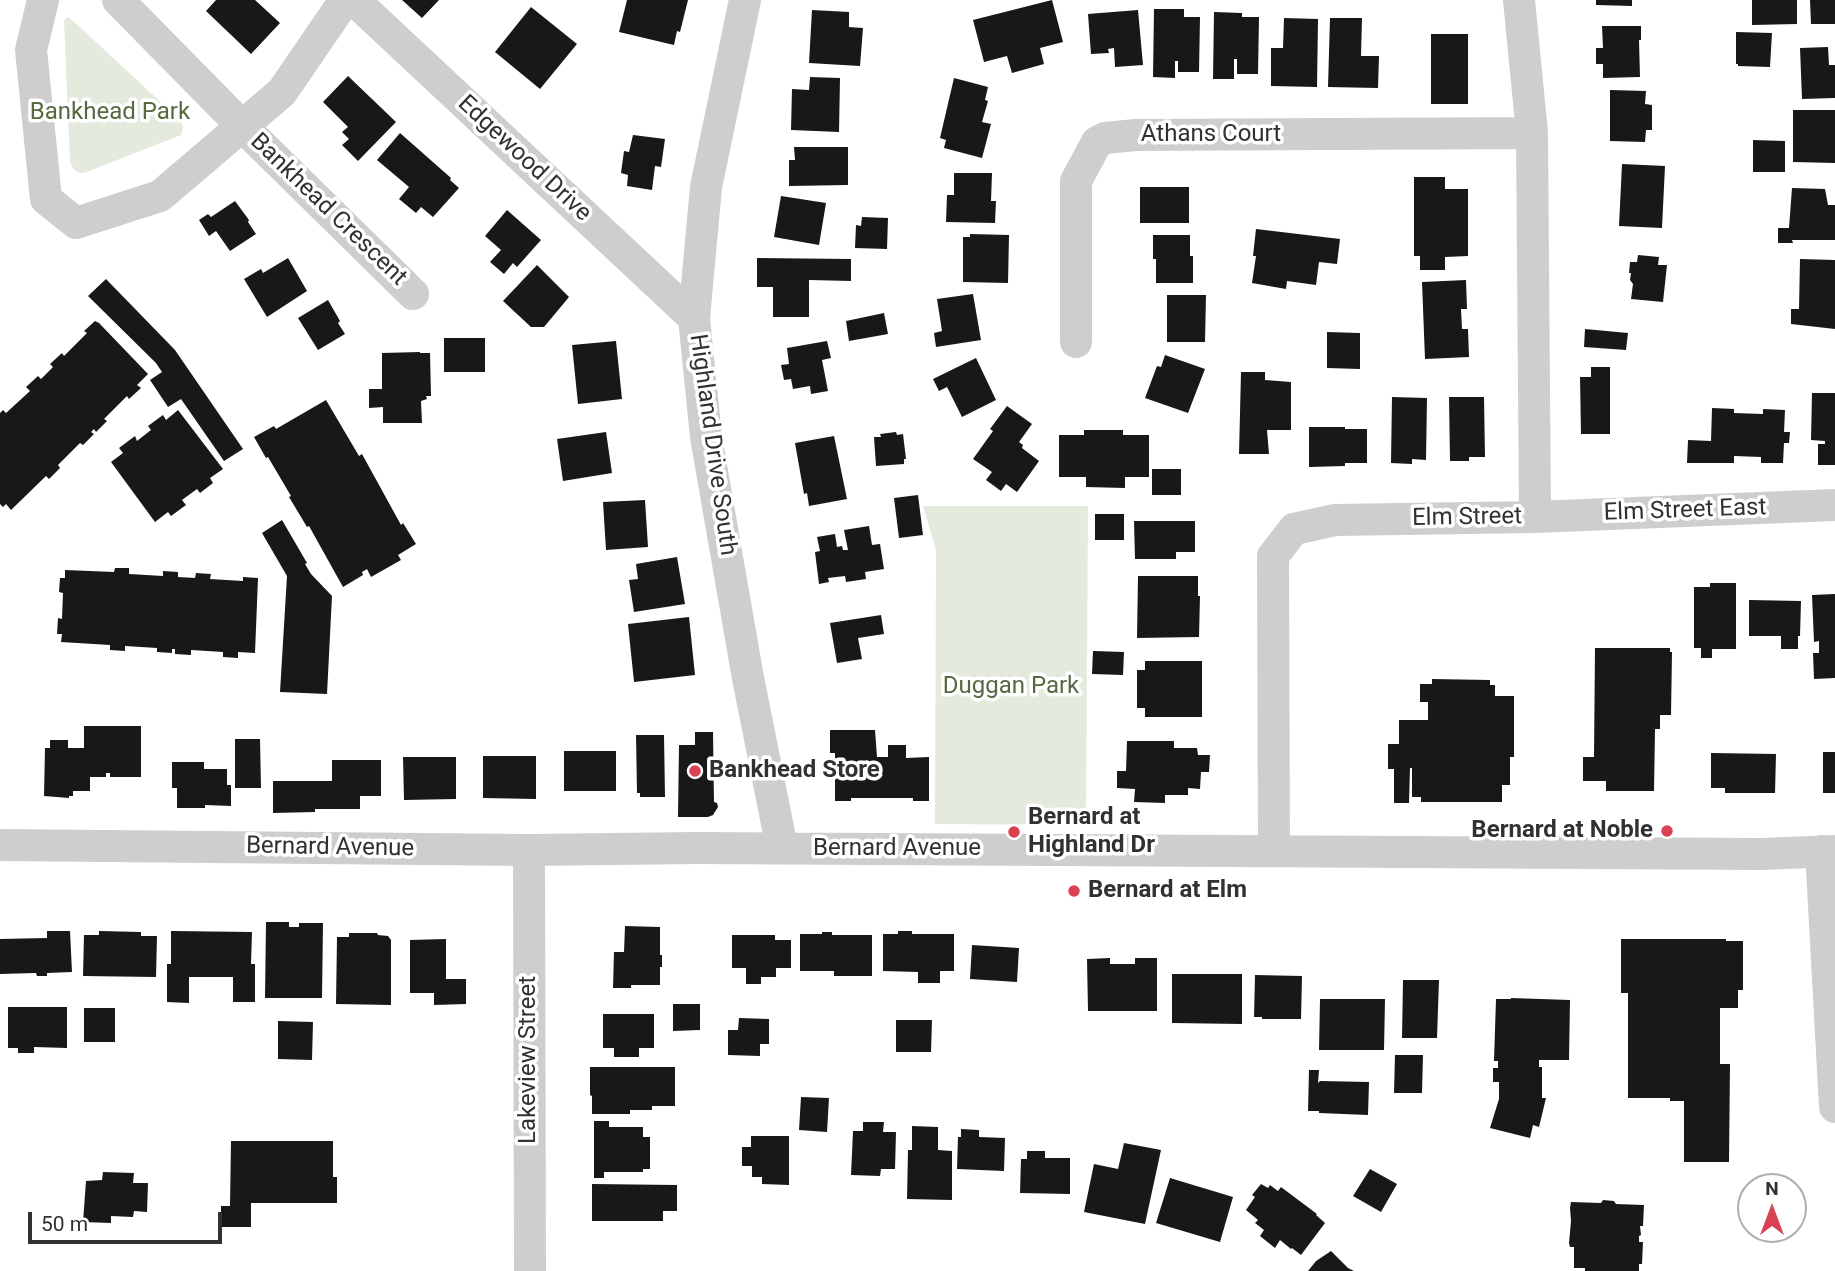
<!DOCTYPE html>
<style>
body{margin:0}
#map{position:relative;width:1835px;height:1271px;overflow:hidden;background:#fff;font-family:Roboto,sans-serif}
canvas{display:block}
.north{position:absolute;left:1737px;top:1173px;width:70px;height:70px;box-sizing:border-box;background:#fff;border:2px solid #adadad;border-radius:50%;rotate:0deg;font-size:19px;font-weight:700;line-height:28px;text-align:center;color:#313131}
.north::after{content:'';display:block;margin:auto;width:24px;height:32px;background:#da4152;clip-path:polygon(50% 0,100% 100%,50% 72%,0 100%)}
.scale{position:absolute;left:28px;top:1212px;width:194px;height:32px;box-sizing:border-box;border:4px solid #313131;border-top:0;padding-left:9px;font-size:21px;line-height:24px;white-space:nowrap;color:#313131;-webkit-text-stroke:5px #fff;paint-order:stroke}
</style>
<div id="map">
<canvas width="1835" height="1271"></canvas>
<div class="north">N</div>
<div class="scale">50 m</div>
</div>
<script>
const context = document.querySelector('canvas').getContext('2d');
context.lineJoin = 'round';
function paint(path, color) { context.fillStyle = color; context.fill(path, 'evenodd'); }
function trace(path, color, width, dash) { context.strokeStyle = color; context.lineWidth = width; context.lineCap = dash ? 'butt' : 'round'; context.setLineDash(dash || []); context.stroke(path); }
function label(font, color, halo, rows, align = 'center') {
  context.font = font + ' Roboto,sans-serif'; context.lineWidth = 7; context.setLineDash([]); context.textBaseline = 'middle'; context.strokeStyle = halo; context.fillStyle = color; for (const [text, x, y, turn = 0] of rows) {
    context.save(); context.translate(x, y); context.rotate((+turn || 0) * Math.PI / 180); context.textAlign = isNaN(turn) ? turn : align; if (halo) context.strokeText(text, 0, 0); context.fillText(text, 0, 0); context.restore();
  }
}
const green = new Path2D(`
 M67 17 70 18 180 120 183 127 181 135 84 173C76 174 72 168 70 161L64 21Z
 M923 506H1088L1086 825 935 824 936 550Z`);
const building = new Path2D(`
 M216 0H255L280 23 251 54 206 11Z
 M402 0H439L422 18Z
 M627 0H688L680 32 677 31 674 45 619 32Z
 M1052 0 1063 42 1040 48 1044 64 1012 73 1007 56 984 62 973 20Z
 M1596 0H1632V6L1596 5Z
 M1752 0H1797V24L1752 25Z
 M1810 0H1835V24H1811Z
 M531 7 577 44 540 89 495 52Z
 M1154 9H1184V17H1200L1199 72H1178V61H1175V78L1153 77Z
 M812 10 849 12V27L863 28 860 66 809 63Z
 M1138 10 1143 65 1115 67 1114 48 1108 49 1109 53 1091 54 1088 14Z
 M1214 12 1242 13V17H1259L1258 74H1237V59H1234V79H1213Z
 M1284 18 1318 19 1317 87 1271 86V48H1283Z
 M1330 18H1362L1361 56H1379L1378 88 1328 87Z
 M1602 26H1641V40H1639L1640 77 1603 78V64H1596V48H1603Z
 M1736 32 1772 33 1770 67 1738 66V64H1736Z
 M1431 34H1468V104H1431Z
 M1828 47 1829 65H1835V98L1802 99 1800 48Z
 M348 76 396 122 358 161 342 145 349 139 342 132 348 127 323 102Z
 M810 77 840 78 839 132 791 130 792 89 809 90Z
 M954 78 988 87 985 100 988 101 982 122 991 124 982 158 944 148 946 140 940 138Z
 M1610 90 1646 91 1645 104 1652 105V130H1646L1645 142 1610 141Z
 M1793 110H1835V163L1793 162Z
 M400 133 451 178 450 180 459 188 433 217 421 207 416 213 399 199 409 187 377 160Z
 M633 135 665 139 661 167 655 166 652 190 627 186 628 175 621 173 624 151 629 152Z
 M1753 140 1785 141V172H1753Z
 M794 147H848V185L789 186V160H795Z
 M1622 164 1665 166 1662 228 1619 226Z
 M954 173H992L991 201H996L995 223 946 222 947 195H954Z
 M1414 177H1445V189H1468V256L1445 257V270H1420V256H1414Z
 M1140 187H1189V223H1140Z
 M1792 188 1825 189 1828 205H1835V240H1792L1793 243H1778V228H1789Z
 M781 196 826 203 819 245 774 237Z
 M235 201 249 220 248 222 256 234 230 251 216 231 209 236 199 220 208 214 211 217Z
 M507 210 541 240 517 267 513 263 504 274 490 262 501 250 485 236Z
 M862 217 888 218 887 249 855 248 856 225 861 226Z
 M1256 229 1340 239 1337 264 1319 262 1316 285 1287 281 1286 289 1252 283 1256 256H1253Z
 M970 234 1009 235 1008 283 963 282V237H970Z
 M1153 235H1190V256H1193V283H1156V259H1153Z
 M1638 255 1659 257 1658 265H1667L1663 302 1631 299 1633 284 1630 280 1631 273H1629L1630 262H1637Z
 M288 258 307 291 267 317 244 279 261 269 263 273Z
 M757 258 851 259V281L809 280V317H773V287H757Z
 M1800 259 1835 260V329L1791 324V309H1799Z
 M537 265 569 297 544 327H531L503 301Z
 M106 279 175 350 243 449 224 461 181 399 168 407 150 380 162 372 156 363 88 296Z
 M1466 280 1467 309H1461L1462 329H1468L1469 357 1425 359 1422 282Z
 M973 294 981 340 936 347 934 333 942 331 937 299Z
 M1167 295H1206L1205 342H1167Z
 M328 300 340 321 338 323 345 334 318 350 298 318Z
 M884 313 888 334 849 341 846 321Z
 M95 321 99 323 148 374 137 385 141 388 129 399 127 396 104 419 107 421 96 432 94 429 91 432 94 434 83 445 80 443 58 465 60 468 49 479 46 476 11 510 6 504 3 507 0 504V413L3 410 6 413 30 391 26 387 38 376 41 379 53 367 50 364 62 353 64 356 87 333 84 331Z
 M1585 329 1628 333 1626 350 1584 347Z
 M1327 332 1360 333V369L1327 368Z
 M444 338H485V372H444Z
 M616 341 622 399 578 404 572 345Z
 M827 341 831 358 822 360 828 391 811 394 810 386 793 389 791 379 784 380 781 365 789 364 787 348Z
 M420 352V353H430L431 396H426L427 399 421 401 422 423H383V407L369 408V389H382V353Z
 M1165 355 1205 369 1188 413 1145 398 1157 366 1161 367Z
 M976 358 996 400 962 417 947 387 939 391 933 379Z
 M1591 367H1610V434H1581L1580 377H1591Z
 M1241 372H1265V380L1291 382V430H1267L1269 454H1239Z
 M1812 393H1835V465H1818V444H1825V441L1811 440Z
 M1392 397 1427 398 1426 460 1412 459V464L1391 463Z
 M1449 397H1484L1485 457H1469V461H1450Z
 M326 400 359 456 362 454 401 525 403 523 416 544 398 555 401 560 371 577 367 569 362 572 363 575 343 587 309 526 307 527 289 497 291 496 268 457 266 458 254 437 274 426 276 429Z
 M1007 406 1032 424 1019 442 1023 445 1022 448 1039 461 1017 492 1006 484 1001 491 986 480 992 472 973 459 993 431 990 429Z
 M1712 408 1734 409V413L1763 414V409L1785 410 1784 432H1790L1789 443H1784L1783 463H1761V457L1734 456V463H1687L1688 440 1711 441Z
 M178 410 223 469 210 478 213 483 200 493 197 489 182 500 186 505 171 516 168 512 155 522 111 462 123 453 119 448 135 436 137 441 151 430 148 426 163 415 166 420Z
 M1309 427H1345V429H1367V463H1345V466L1309 467Z
 M1084 430H1123V435H1149V477H1125V488L1086 487V477H1059V435H1084Z
 M606 432 612 473 563 481 557 439Z
 M896 432 897 435 903 434 906 459H904V464L876 466 874 437H881L880 434Z
 M834 436 847 499 809 506 807 493 804 494 795 443Z
 M1152 469H1181V495H1152Z
 M918 495 923 535 899 538 894 498Z
 M645 500 648 547 606 550 603 502Z
 M1095 514H1124V540H1095Z
 M282 520 307 563 305 564 311 574 332 596 327 694 280 692 287 576 262 533Z
 M1134 521H1195V552H1176V559H1135Z
 M869 526 872 545 880 544 884 569 865 572 866 579 846 582 845 576 828 578 829 582 819 584 815 552 820 551 817 537 835 534 837 547 842 546 843 550H848L844 530Z
 M677 557 685 604 634 612 629 580 638 579 636 564Z
 M115 568H129V574L163 576V571L178 572V577L195 578 196 573 211 574 210 579 243 581V577L258 578 255 653 238 652V658L223 657V652L191 650V655L175 654V649H172V653L157 652V648L125 646V651L110 650V645L61 642 62 634H57L58 618 62 619 63 593 59 592 60 578H65V570L114 572Z
 M1138 576H1198V596H1200L1199 637 1137 638Z
 M1710 583H1736V649H1712V658H1701V648H1694V587H1710Z
 M1835 594V678L1814 679 1813 653H1819V641L1814 642 1812 595Z
 M1749 600 1801 601 1800 636H1798V649H1781V636H1749Z
 M881 615 884 634 858 638 862 659 837 663 830 623Z
 M689 617 695 675 634 682 628 624Z
 M1595 648H1670V652H1672L1671 715H1660V729H1655L1654 791H1606V781H1583V757H1594Z
 M1093 651 1124 652 1123 675 1092 674Z
 M1145 661H1202V717H1145V708H1137V670H1145Z
 M1432 679 1490 680V685H1495V696H1514V757H1510V785H1502V802H1421V797H1412V768H1410L1409 803H1394V769H1388V744H1399V720H1428V702H1420V684H1432Z
 M84 726H141V777H110V773H106V777H90V791H73V796H69V798L44 796 45 748H50V740H68V748H84Z
 M830 730H875L877 757H888V745H906V758L929 757V801H913V798H851V801H835V753H830Z
 M695 732H713L714 802 717 803 718 807 713 815 708 817H678L679 745H695Z
 M636 735H664L665 797H640V793H637Z
 M235 739H260L261 788H235Z
 M1127 741H1174V748H1197L1198 755H1210L1209 772H1201L1200 789 1188 788V795H1165V803L1134 802 1135 789 1117 788V771H1126Z
 M564 751H616V791H564Z
 M1823 752H1835V793H1823Z
 M1711 753 1776 754 1775 793H1725V788H1711Z
 M483 756H536V799L483 798Z
 M403 757H456V799L404 800Z
 M332 760H381V796H360V809H315V812L273 813V781H332Z
 M172 762H204V769H227V785H231V806L205 805V808H177V788H172Z
 M266 922H289V927H299V923H323L322 998H265Z
 M625 926 660 927V955H662V967H660V985H631V988H613L614 952H624Z
 M47 931H70L72 972 47 973V976H37L36 973 0 974V939L47 938Z
 M99 931 141 932V936H157L156 977 83 976 84 935H99Z
 M171 931 252 932 251 964H255V1002H233V977H189V1003L167 1002V964H171Z
 M898 931H912V934H954V971H940V983H918V972L883 971V934H898Z
 M822 932H832V935H872V976H834V971H800V934H822Z
 M349 933H377L378 935 388 936 391 940V1005L336 1004 337 937H349Z
 M732 935H775V940H791V968H776V977H761V984H746V968H732Z
 M446 939V979H466V1004L434 1005V993H410V940Z
 M1621 939H1726V941H1743V990H1738V1008H1720V1064H1730L1729 1162H1684V1101H1670V1098H1628V993H1621Z
 M972 945 1019 948 1017 982 970 979Z
 M1110 958V964H1135V958H1157V1011H1088L1087 959Z
 M1172 974H1242V1024L1172 1023Z
 M1255 975 1302 976 1301 1019H1262V1017H1254Z
 M1403 980H1439L1437 1038H1402Z
 M1511 998 1570 1000 1569 1060H1539V1067H1542V1098H1546L1539 1127 1533 1125 1530 1138 1490 1128 1499 1099V1082H1493V1068H1498V1061H1494L1496 999H1511Z
 M1320 999H1385L1384 1050H1319Z
 M673 1004H700V1030L673 1031Z
 M8 1007H67V1048L34 1047V1053H18V1048H8Z
 M84 1008H115V1042H84Z
 M603 1014H654V1048H639V1057H614V1048H603Z
 M739 1018 769 1019V1044H760V1056L728 1055V1030H738Z
 M896 1020H932L931 1052H896Z
 M278 1021 313 1022 312 1060 278 1059Z
 M1395 1055H1423L1422 1093H1394Z
 M590 1067H675V1106H652V1110H630V1114H592V1096L590 1095Z
 M1309 1070H1319L1318 1083 1320 1081 1369 1082 1368 1115 1319 1113V1111H1308Z
 M801 1097 829 1098 827 1132 799 1130Z
 M594 1121H609V1127H643V1137H650V1169H643V1172H604V1178H594Z
 M863 1122H884L883 1132H896L895 1169H881L880 1176 851 1175 853 1131H863Z
 M912 1126 938 1127V1150L952 1151V1200L907 1199 908 1150H912Z
 M961 1129 979 1130V1137L1005 1138 1004 1171 957 1169 958 1137H961Z
 M751 1136H789V1185L762 1184V1177H752V1166H742V1147H751Z
 M231 1141H333V1177H337V1203H251V1227H221V1206H230Z
 M1124 1143 1161 1150 1145 1224 1084 1212 1094 1164 1118 1169Z
 M1027 1151H1045V1158H1070V1194L1020 1193 1021 1159H1027Z
 M1370 1169 1397 1184 1381 1212 1353 1196Z
 M103 1172 134 1173 133 1183H148L147 1212 134 1211 133 1217 111 1216V1223L83 1222 86 1181 102 1180Z
 M1170 1178 1233 1197 1220 1242 1156 1223Z
 M592 1184 677 1185V1211H663V1221H592Z
 M1261 1184 1268 1188 1270 1185 1278 1191 1281 1187 1317 1214 1316 1215 1325 1223 1301 1255 1292 1248 1291 1249 1280 1240 1275 1248 1260 1236 1264 1230 1255 1223 1258 1220 1246 1210 1255 1197 1252 1195Z
 M1603 1200 1614 1201 1616 1204 1644 1205 1643 1226H1640L1641 1235 1639 1236V1242H1643L1642 1264H1639V1271H1585V1268H1574V1247H1570L1569 1243 1571 1221 1570 1208 1571 1202 1601 1203Z
 M1331 1251 1348 1268 1354 1271H1308L1316 1261Z`);
const minor = new Path2D(`
 M43 0 31 50 46 199 76 223 160 196 282 92 345 0
 M118 0 242 126 413 294
 M354 0 694 318
 M745 0 706 187 694 318 706 437 748 678 782 848
 M1076 342V181L1097 142 1105 138 1136 135 1532 133
 M1535 517 1835 505
 M0 845 529 850 696 848 1762 854 1835 851
 M529 850 530 1271
 M1274 851 1273 556 1294 529 1335 520 1535 517 1532 133 1519 0
 M1821 851 1835 1107`);
const markers = [
 [695,771,7,"#da4152"],
 [1667,831,7,"#da4152"],
 [1014,832,7,"#da4152"],
 [1074,891,7,"#da4152"]
];
const parkNames = [
 ["Bankhead Park",110,113],
 ["Duggan Park",1011,687]
];
const streetNames = [
 ["Athans Court",1211,135],
 ["Edgewood Drive",524,159,43],
 ["Bankhead Crescent",328,210,44],
 ["Highland Drive South",712,445,82],
 ["Elm Street East",1685,511,-2],
 ["Elm Street",1467,518,-1],
 ["Bernard Avenue",330,848,1],
 ["Bernard Avenue",897,849],
 ["Lakeview Street",529,1060,-90]
];
const poiNames = [
 ["Bankhead Store",709,771],
 ["Bernard at",1028,818],
 ["Highland Dr",1028,846],
 ["Bernard at Noble",1653,831,"right"],
 ["Bernard at Elm",1088,891]
];
paint(green, '#e4eadd');
paint(building, '#181818');
trace(minor, '#cecece', 32);
for (const [x, y, r, color] of markers) { const dot = new Path2D(); dot.arc(x, y, r, 0, 2 * Math.PI); context.fillStyle = color; context.fill(dot); trace(dot, '#fff', 2.5); }
label('24px', '#566a41', '#fff', parkNames);
label('24px', '#313131', '#fff', streetNames);
label('bold 24px', '#313131', '#fff', poiNames, 'left');
</script>
